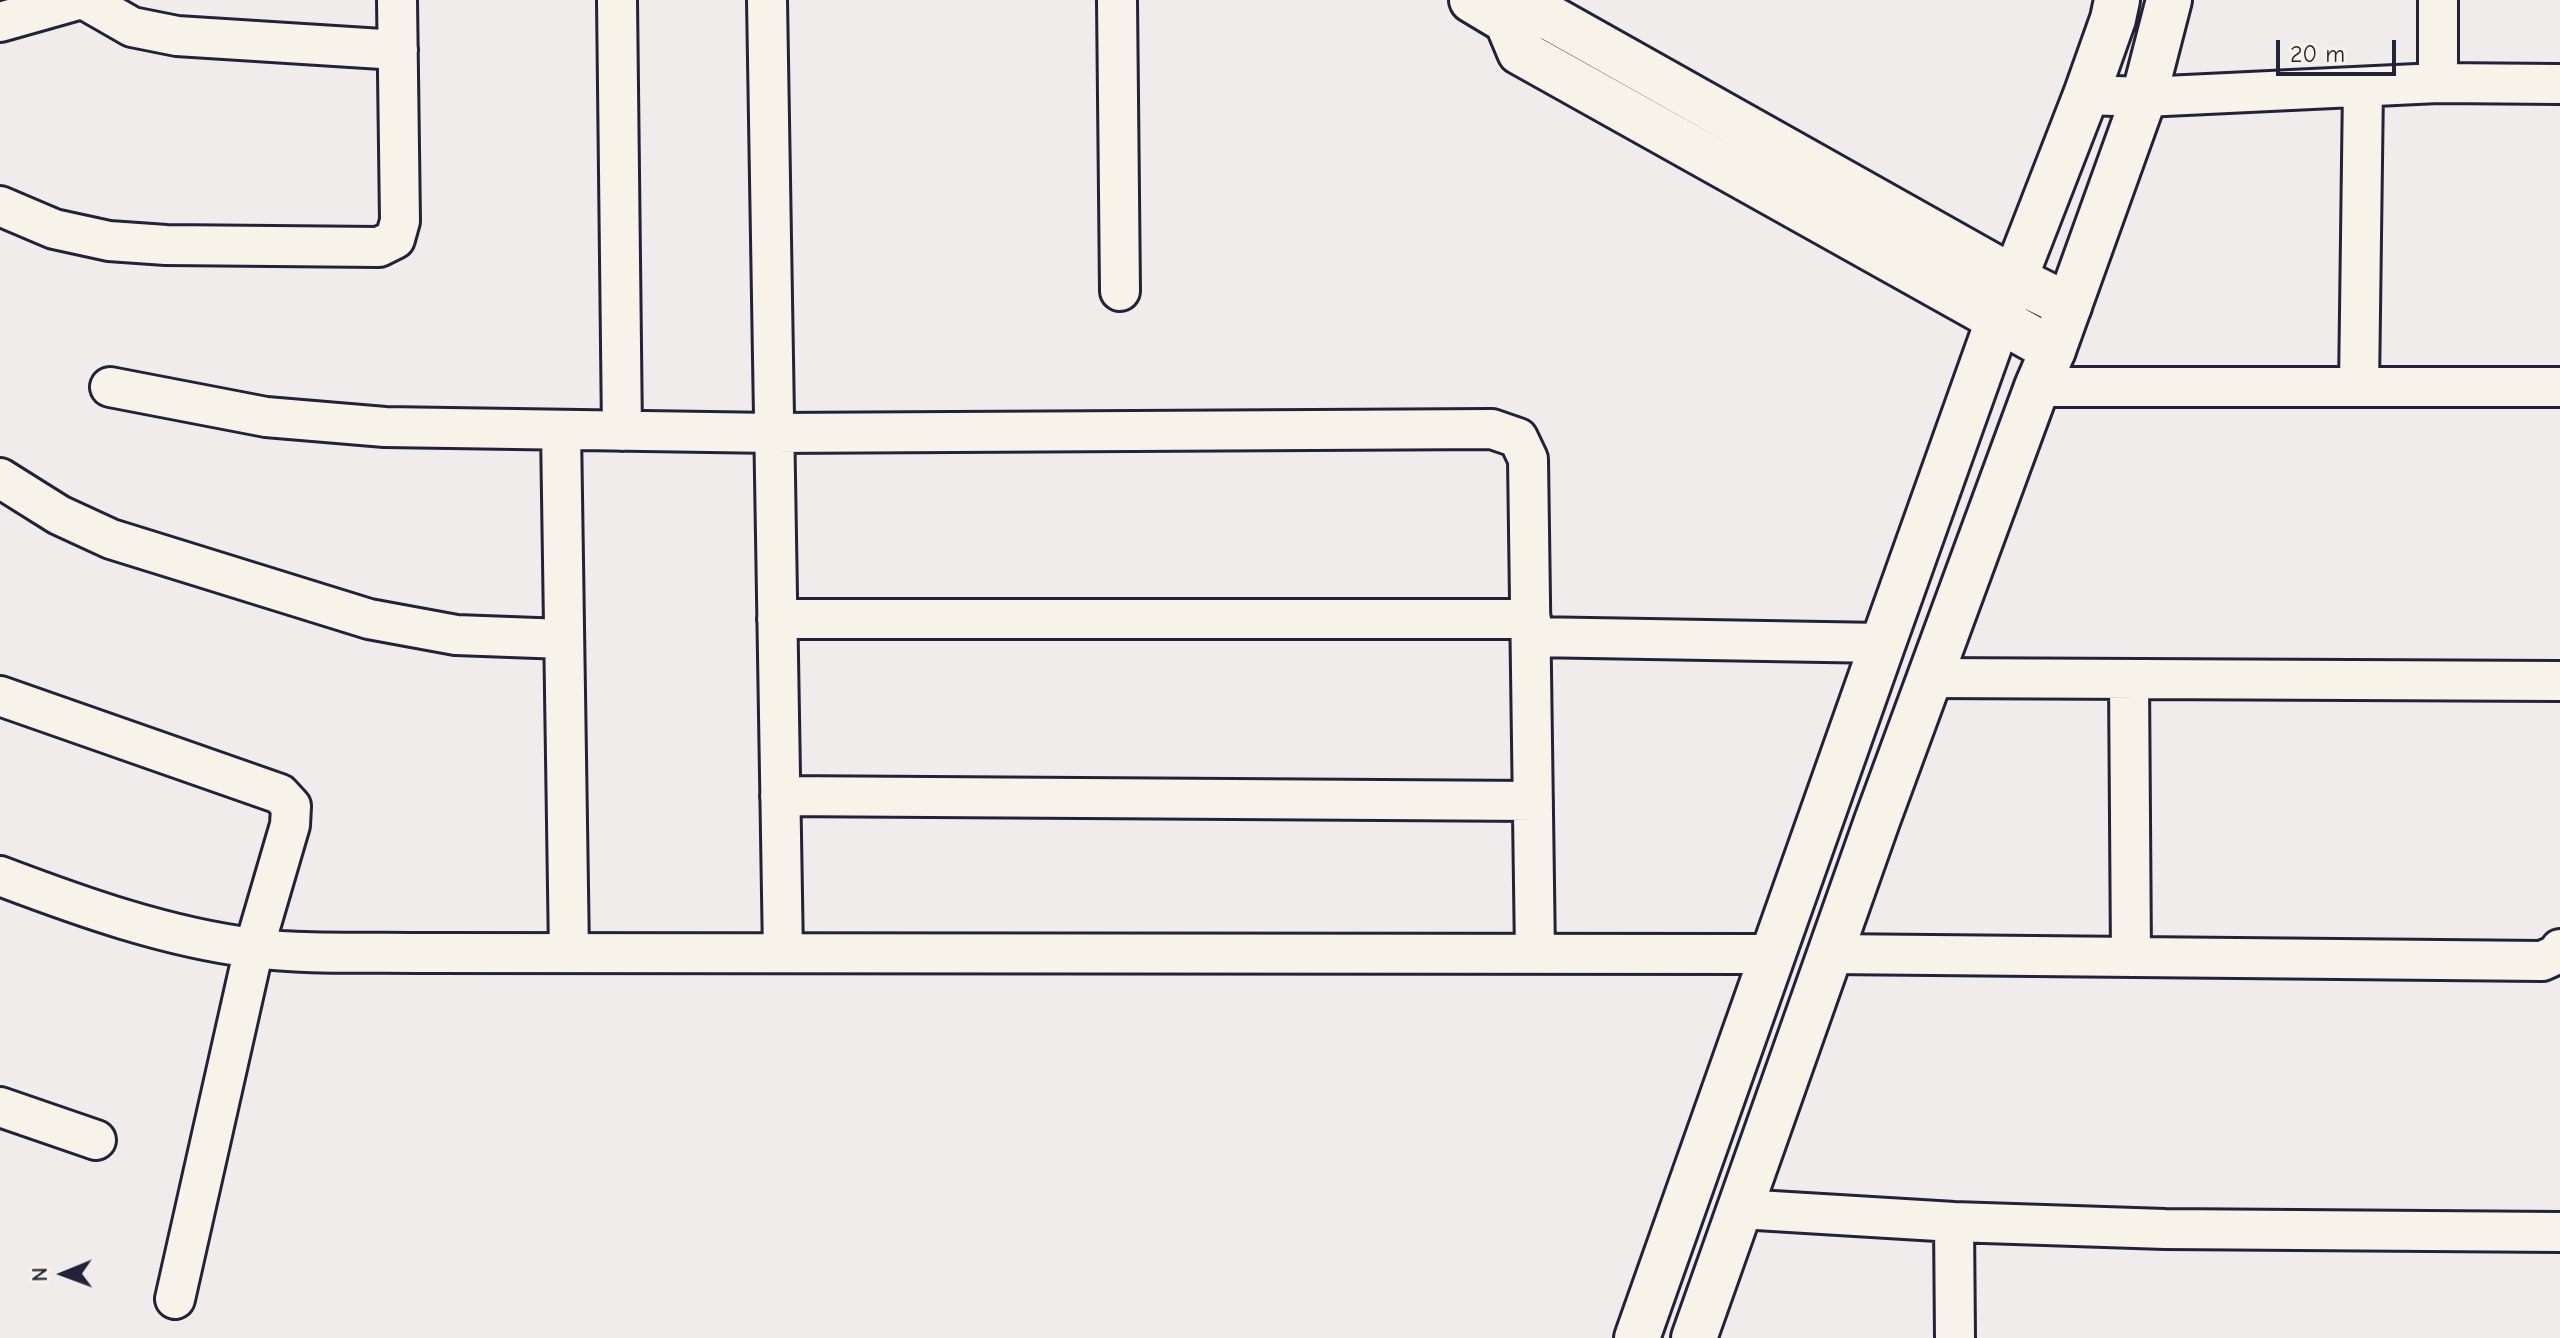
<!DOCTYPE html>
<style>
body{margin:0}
#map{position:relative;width:2560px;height:1338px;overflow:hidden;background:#f0eceb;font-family:"Comic Neue",sans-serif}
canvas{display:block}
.north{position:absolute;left:24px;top:1234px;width:80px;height:80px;-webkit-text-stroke:6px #f7f3e8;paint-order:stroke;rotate:269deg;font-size:22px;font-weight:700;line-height:32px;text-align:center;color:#22223b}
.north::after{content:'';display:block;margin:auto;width:28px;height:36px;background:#22223b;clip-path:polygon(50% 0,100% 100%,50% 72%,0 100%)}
.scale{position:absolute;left:2276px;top:40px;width:120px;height:36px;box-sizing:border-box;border:4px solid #22223b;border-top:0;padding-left:10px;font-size:24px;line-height:28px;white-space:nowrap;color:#22223b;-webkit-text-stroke:6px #f7f3e8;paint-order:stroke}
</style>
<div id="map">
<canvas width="2560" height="1338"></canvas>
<div class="north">N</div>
<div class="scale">20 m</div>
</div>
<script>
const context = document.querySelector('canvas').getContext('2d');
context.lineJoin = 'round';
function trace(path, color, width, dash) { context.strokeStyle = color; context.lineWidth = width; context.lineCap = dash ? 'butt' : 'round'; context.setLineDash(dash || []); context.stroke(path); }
const street = new Path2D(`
 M85 0 132 27 177 36 398 50
 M617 0 622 431
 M767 0 783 953
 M1117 0 1120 291
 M0 22 78 0
 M2438 83V0
 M2086 95 2144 97 2438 83 2560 84
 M0 206 54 229 109 241 166 245 379 247 395 239 400 221 397 0
 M110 387 266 417 385 427 774 433 1492 429 1518 438 1528 459 1535 954
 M2037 387H2560
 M2359 387 2363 87
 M561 430 569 953
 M0 478 59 515 111 539 369 619 456 635 564 639
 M777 619H1531
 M1531 637 1883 643
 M1930 678 2560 681
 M2129 679 2131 957
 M0 696 280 794 291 806 290 825 254 948 175 1299
 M780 796 1533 801
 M0 876C82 907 166 937 253 948 307 955 364 952 418 953L1772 954
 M1830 954 2542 961 2558 954 2560 949
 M0 1107 96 1140
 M1740 1209 1954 1222 2165 1229 2560 1232
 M1954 1222 1955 1338`);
const secondary = new Path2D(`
 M1472 0 1507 21 1520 52 2053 350
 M1507 21 1547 16 2015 279 2069 306`);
const highway = new Path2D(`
 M1637 1338 1883 643 1998 321 2086 95 2113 19 2117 0
 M1694 1338 1877 821 2037 387 2053 350 2144 97 2169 0`);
trace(street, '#22223b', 44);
trace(secondary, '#22223b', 50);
trace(highway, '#22223b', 50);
trace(street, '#f7f3e8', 38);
trace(secondary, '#f7f3e8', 44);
trace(highway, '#f7f3e8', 44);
</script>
